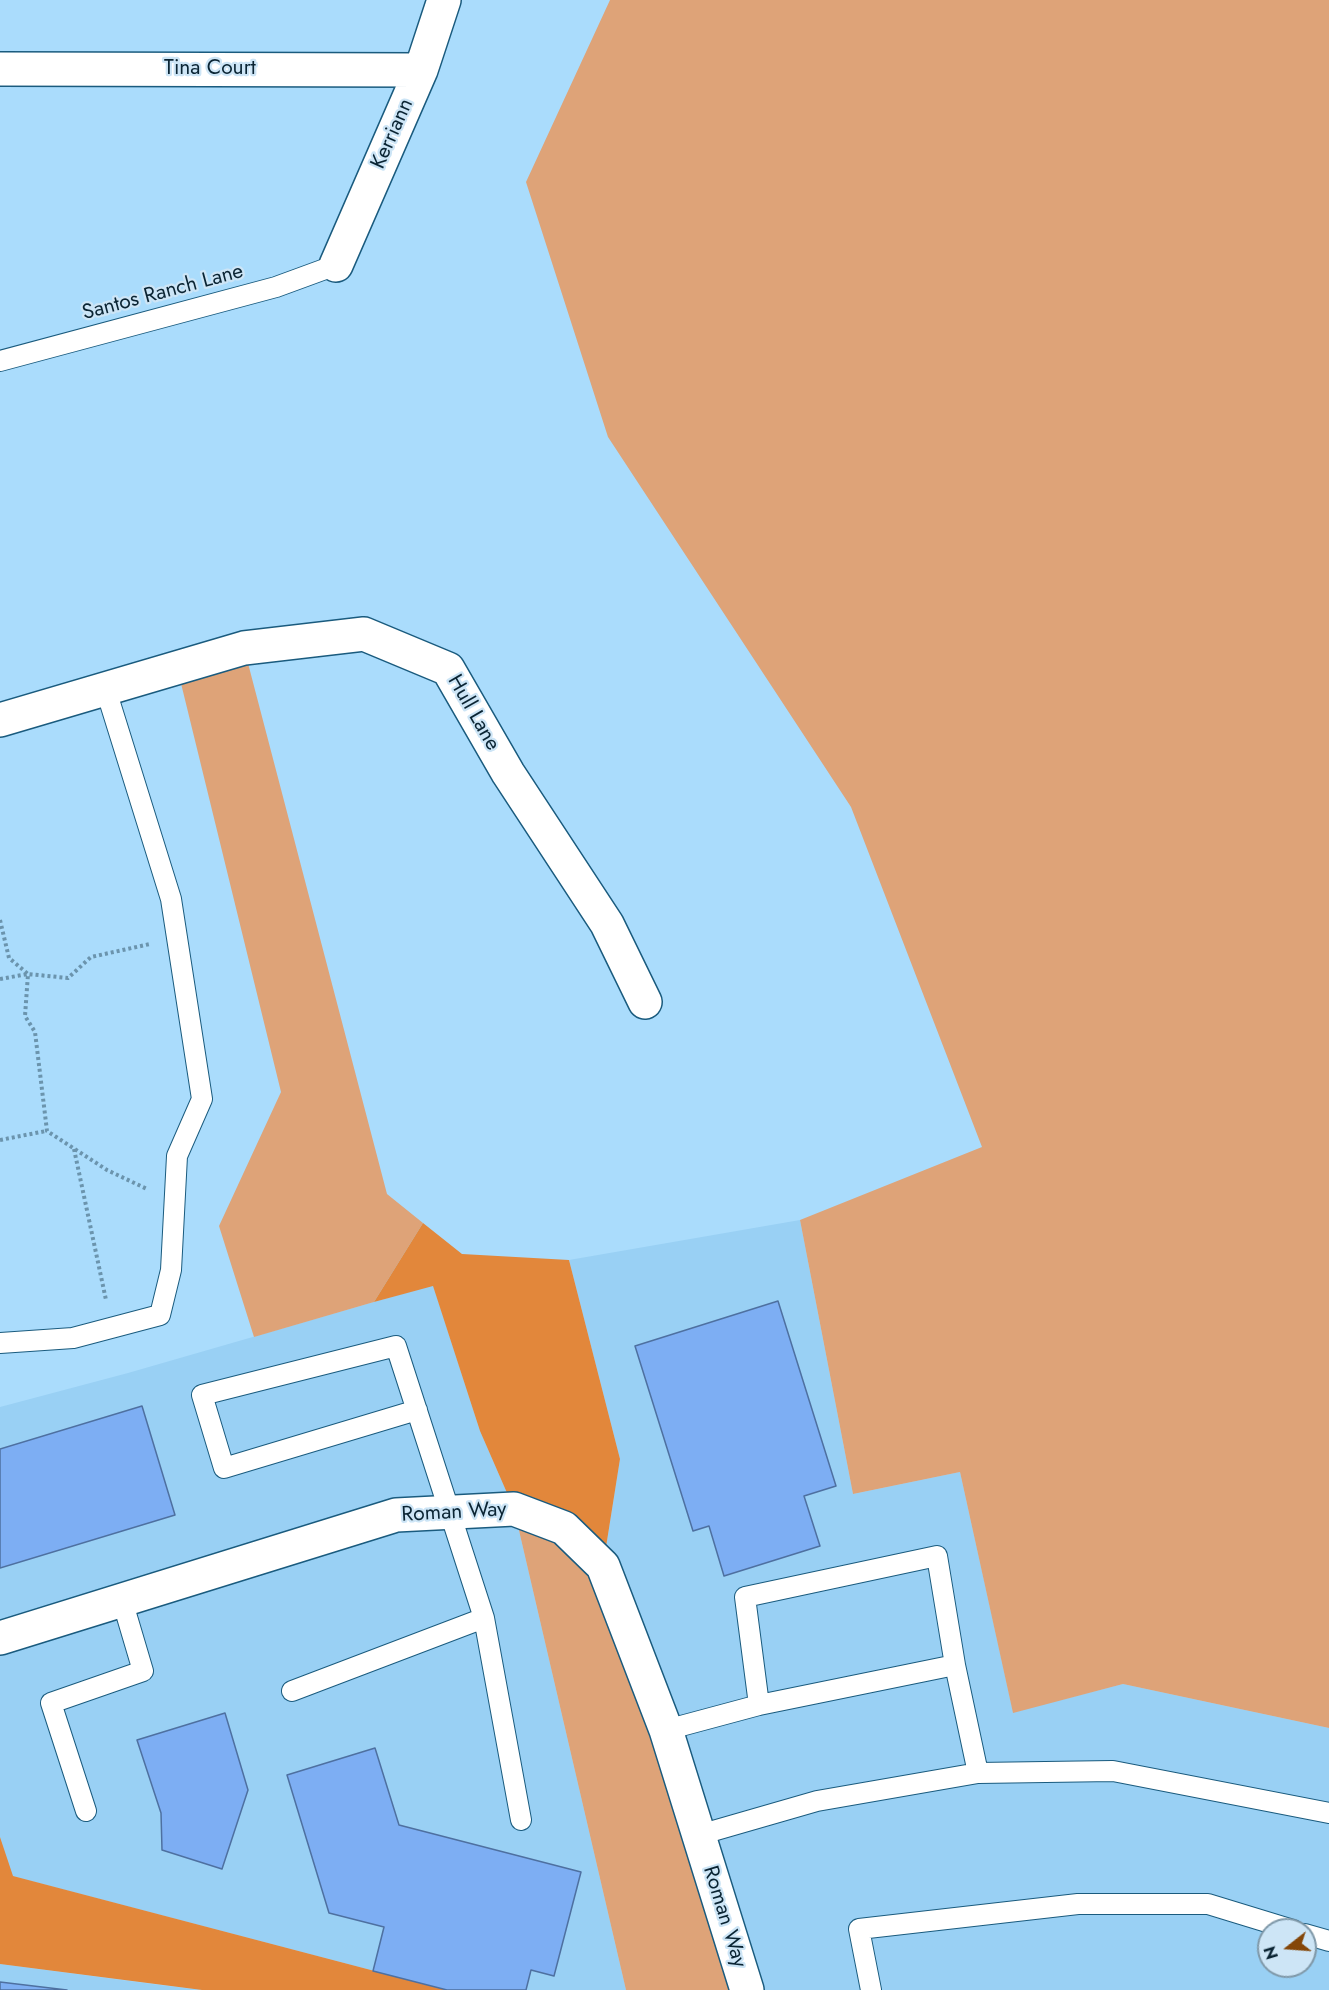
<!DOCTYPE html>
<style>
body{margin:0}
#map{position:relative;width:1329px;height:1990px;overflow:hidden;background:#aadcfc;font-family:Jost,sans-serif}
canvas{display:block}
.north{position:absolute;left:1257px;top:1918px;width:60px;height:60px;box-sizing:border-box;background:#cde5f6;border:2px solid #7f98a8;border-radius:50%;rotate:253deg;font-size:16px;font-weight:700;line-height:24px;text-align:center;color:#0a2433}
.north::after{content:'';display:block;margin:auto;width:21px;height:27px;background:#844608;clip-path:polygon(50% 0,100% 100%,50% 72%,0 100%)}
</style>
<div id="map">
<canvas width="1329" height="1990"></canvas>
<div class="north">N</div>
</div>
<script>
const context = document.querySelector('canvas').getContext('2d');
context.lineJoin = 'round';
function paint(path, color) { context.fillStyle = color; context.fill(path, 'evenodd'); }
function trace(path, color, width, dash) { context.strokeStyle = color; context.lineWidth = width; context.lineCap = dash ? 'butt' : 'round'; context.setLineDash(dash || []); context.stroke(path); }
function label(font, color, halo, rows, align = 'center') {
  context.font = font + ' Jost,sans-serif'; context.lineWidth = 4.5; context.setLineDash([]); context.textBaseline = 'middle'; context.strokeStyle = halo; context.fillStyle = color; for (const [text, x, y, turn = 0] of rows) {
    context.save(); context.translate(x, y); context.rotate((+turn || 0) * Math.PI / 180); context.textAlign = isNaN(turn) ? turn : align; if (halo) context.strokeText(text, 0, 0); context.fillText(text, 0, 0); context.restore();
  }
}
const built = new Path2D(`
 M800 1220 853 1494 960 1472 1013 1712 1123 1684 1329 1728V1990H747L603 1566 620 1459 569 1260ZM1269 1930H1305V1966H1269Z
 M433 1285 480 1431 514 1509 626 1990H447L12 1876 0 1837V1407L128 1373Z
 M0 1964 160 1985 202 1990H0Z`);
const green = new Path2D(`
 M610 0H1329V1728L1123 1684 1013 1713 960 1472 853 1494 800 1220 982 1147 851 807 608 437 526 182Z
 M244 648 387 1194 423 1223 374 1302 254 1337 219 1226 281 1092 177 667Z
 M514 1509 603 1566 747 1990H626Z`);
const forest = new Path2D(`
 M423 1223 462 1254 569 1260 620 1459 603 1566 514 1509 480 1431 433 1286 374 1302Z
 M0 1837 13 1876 447 1990H202L0 1964Z`);
const building = new Path2D(`
 M778 1301 836 1486 804 1496 820 1546 724 1576 709 1526 693 1531 635 1346Z
 M142 1406 175 1515 0 1568V1449Z
 M225 1713 248 1790 222 1869 162 1850 161 1813 137 1740Z
 M375 1748 399 1825 581 1872 554 1976 531 1970 526 1990H447L373 1971 384 1927 329 1913 287 1775Z
 M0 1982 67 1990H0Z`);
const path = new Path2D(`
 M0 920 9 958 28 974 25 1016 35 1032 47 1131 107 1170 147 1189
 M0 979 28 974 68 978 91 957 150 944
 M0 1140 46 1131
 M74 1149 106 1300`);
const lane = new Path2D(`
 M0 361 276 287 336 265
 M0 1343 73 1338 160 1315 171 1270 177 1156 202 1099 171 899 105 687
 M417 1410 224 1468 202 1395 396 1346 484 1618 521 1820
 M292 1691 484 1618
 M759 1705 745 1597 937 1556 955 1665
 M666 1730 759 1705 955 1665 978 1773 1113 1771 1329 1813
 M86 1811 51 1703 143 1671 122 1600
 M699 1835 817 1801 978 1773
 M1305 1934 1329 1941
 M871 1990 859 1929 1078 1904H1208L1293 1930`);
const street = new Path2D(`
 M0 69 421 70
 M336 265 421 70 444 0
 M0 720 244 648 364 634 448 669 508 773 607 924 645 1002
 M0 1638 396 1515 514 1509 564 1528 603 1566 666 1730 747 1990`);
const streetNames = [
 ["Tina Court",210,69],
 ["Kerriann",393,134,-66],
 ["Santos Ranch Lane",163,293,-15],
 ["Hull Lane",473,713,60],
 ["Roman Way",454,1513,-3],
 ["Roman Way",724,1917,73]
];
paint(built, '#99d0f4');
paint(green, '#dea378');
paint(forest, '#e2873b');
paint(building, '#7daef3');
trace(building, '#4e70a0', 1.5);
trace(lane, '#1a5b7e', 22);
trace(street, '#1a5b7e', 36);
trace(path, '#6b94ad', 4, [3, 3]);
trace(lane, '#fff', 20);
trace(street, '#fff', 33);
label('21px', '#0a2433', '#cde5f6', streetNames);
</script>
